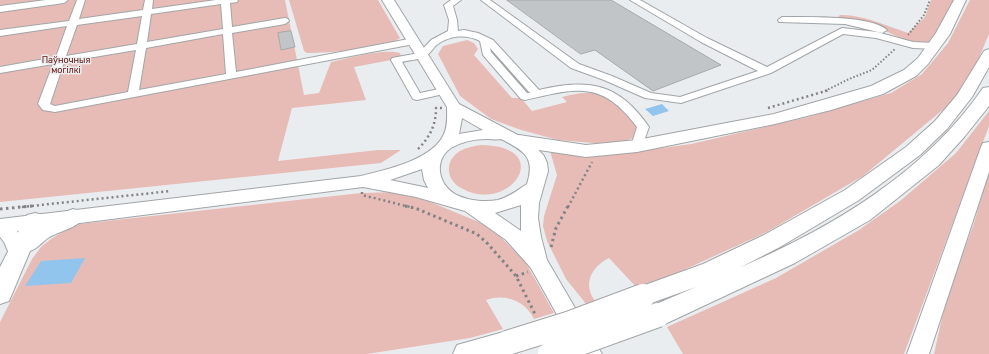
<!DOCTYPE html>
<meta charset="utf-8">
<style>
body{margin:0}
canvas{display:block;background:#eaedef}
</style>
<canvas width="989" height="354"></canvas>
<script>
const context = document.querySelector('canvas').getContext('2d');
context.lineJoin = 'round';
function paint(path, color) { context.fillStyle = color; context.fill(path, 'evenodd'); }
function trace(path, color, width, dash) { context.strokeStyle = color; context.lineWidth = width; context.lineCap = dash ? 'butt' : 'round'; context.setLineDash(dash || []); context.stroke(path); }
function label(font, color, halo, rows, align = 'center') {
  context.font = font + ' Rubik,sans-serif'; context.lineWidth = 3; context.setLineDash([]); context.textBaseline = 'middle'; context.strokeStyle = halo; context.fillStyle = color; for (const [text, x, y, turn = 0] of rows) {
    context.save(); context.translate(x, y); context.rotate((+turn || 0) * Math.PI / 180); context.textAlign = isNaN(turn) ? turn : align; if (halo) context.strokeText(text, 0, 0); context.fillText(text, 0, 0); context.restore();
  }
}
const green = new Path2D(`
 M0 0H285L304 95 319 93 331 62C348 58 384 48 400 53L402 58 354 67 366 100 292 108 278 161 378 150H401L381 163 0 202Z
 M289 0H378L400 38C385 49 327 53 307 53L304 51Z
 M931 0H955L941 29 928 43 909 42 877 27 842 19 838 17 840 15C862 14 887 26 908 33L925 17Z
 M970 0H989V34L976 65 951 103 863 176 767 232 653 284 637 288 609 258C591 267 582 285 596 302L587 305 566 279 547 241 543 226 544 216 557 175 550 151 583 155 604 156 691 144 808 117 891 93 922 74 948 43Z
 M467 40 474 43 478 49 474 55 512 98H521L532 111 567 102 562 97C605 86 611 97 640 125L635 137 616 145H601L593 143 558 140 521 130 491 119 460 96 438 54 443 46Z
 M989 111V126L904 354H683L667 327 776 278 859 230 900 201 956 153Z
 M481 145C557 146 510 216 461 188 445 179 445 160 460 151 467 147 474 146 481 145Z
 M989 170V354H934L946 300 974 223Z
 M400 192 428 201 491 227 526 263 554 313 534 319C526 301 505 293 486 300L503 329 470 338 367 354H0V322L32 259 41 247 51 239 67 229 79 224 361 193Z`);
const water = new Path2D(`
 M662 104 669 111 653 116 645 109Z
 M85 258 71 283 25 286 41 261Z`);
const building = new Path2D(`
 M507 0H611L721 65 653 91 595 50 581 54Z
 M291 31 295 47 281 50 278 33Z`);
const pathFar2 = new Path2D(`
 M908 35 924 15 930 0
 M825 91 849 79 872 70 895 49`);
const pathFar1 = new Path2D(`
 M768 108 829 90
 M418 149C430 137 436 125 436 108H442
 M362 192V195L410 207
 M22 207 171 191
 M568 207 592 162`);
const path = new Path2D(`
 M405 206 415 208 477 234 488 244 516 276 536 316
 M0 209 32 206
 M551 247 556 228 568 206
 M516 276 528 272`);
const minor = new Path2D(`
 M46 0H68L64 3 0 12V6Z
 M77 0H85L79 19 143 10 145 0H153L152 9 216 0H238L237 2 230 3 232 27 285 18 288 19 289 21 285 24 232 33 236 72 414 38 419 41 414 44 55 112 43 110 38 104 53 64 0 73V67L56 57 67 26 0 36V30L69 21ZM221 4 223 29 147 42 151 14ZM142 16 137 44 66 56 77 25ZM223 34 226 74 139 90 146 48ZM136 50 128 92 55 106 50 104 64 62Z
 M451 0H461L453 6 457 20 458 31 464 30 478 33 493 40 539 90C589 78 619 83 649 127L641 149H633L631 146 637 127C602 80 577 88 525 100L521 99 483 55 480 41C467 34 450 35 438 44 433 47 430 55 424 57 418 60 409 60 402 62L420 93 444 88 449 91 448 93 417 100 413 99 391 60 392 58 419 53 431 40 448 31 449 20 444 5ZM490 48 530 93H527L491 52Z
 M481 0H490L579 64 612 76 651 93 680 97 758 71 701 42 630 0H640L707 38 767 67 842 28 877 32 913 42 935 43 940 46 935 49 913 48 876 38 843 34 771 73 681 103 645 98 604 80 571 68Z
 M782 17C803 17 872 15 887 30L882 33 845 24 779 22 778 20Z`);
const major = new Path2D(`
 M382 0H394L459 104 531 142 544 156 547 163 548 171 539 203 538 218 541 237 547 260 602 354H579L531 268 506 240 465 211 416 197 363 187 17 231 28 253 25 258 18 261 11 258 4 242 0 237V219L361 176C385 170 433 160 444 134 448 125 447 117 447 107ZM462 118 483 130 459 134ZM501 139C523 150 536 157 527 184 518 190 509 197 498 200 486 202 470 201 459 196 439 188 432 161 451 148 461 142 475 139 486 139 491 139 497 140 501 139ZM422 169 424 180 428 188 390 180ZM521 205V231L495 213Z
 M989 142V172L929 354H907L981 147 983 143Z`);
const highway = new Path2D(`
 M954 0H966L950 34 928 64 916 76 883 94 831 110 775 124 637 152 586 157 519 147 512 145 510 141 512 137 519 135 586 145 637 140 774 114 871 86 904 70 918 58 936 33Z
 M989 49V67L972 97 947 129 920 155 859 200 780 247 739 268C831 228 925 173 983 88L989 87V106L965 136 939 165 870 220 795 263 667 323 658 326 649 323 645 315 649 307 696 287 643 306 634 303 631 296 634 289 703 264 764 235 845 190 906 147 935 121 957 95 984 51Z
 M73 209 81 211 84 217C78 228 59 231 48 238 42 242 37 249 30 251L9 301 0 304V267L27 215 35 213 43 215 45 220Z
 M507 331 516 334 520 343 516 352 510 354H453L457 345Z`);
const highwayBridge = new Path2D(`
 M507 343 568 324 643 296
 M550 354 658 315`);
const farParknames = [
 ["Паўночныя",66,60],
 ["могілкі",66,70]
];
paint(green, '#e7bcb7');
paint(water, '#92c5ee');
paint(building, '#c2c5c7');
trace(building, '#a6a9ab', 1);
trace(minor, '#a2a5a7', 2);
trace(major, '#a2a5a7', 2);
trace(highway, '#a2a5a7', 2);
trace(pathFar2, '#818385', 2, [1.5, 2]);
trace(pathFar1, '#818385', 2.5, [2, 3]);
trace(path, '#818385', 3, [2.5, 3.5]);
paint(minor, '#fff');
paint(major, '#fff');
paint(highway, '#fff');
trace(highwayBridge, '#a2a5a7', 26, []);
trace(highwayBridge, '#fff', 24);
label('9px', '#6c201c', '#eaedef', farParknames);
</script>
